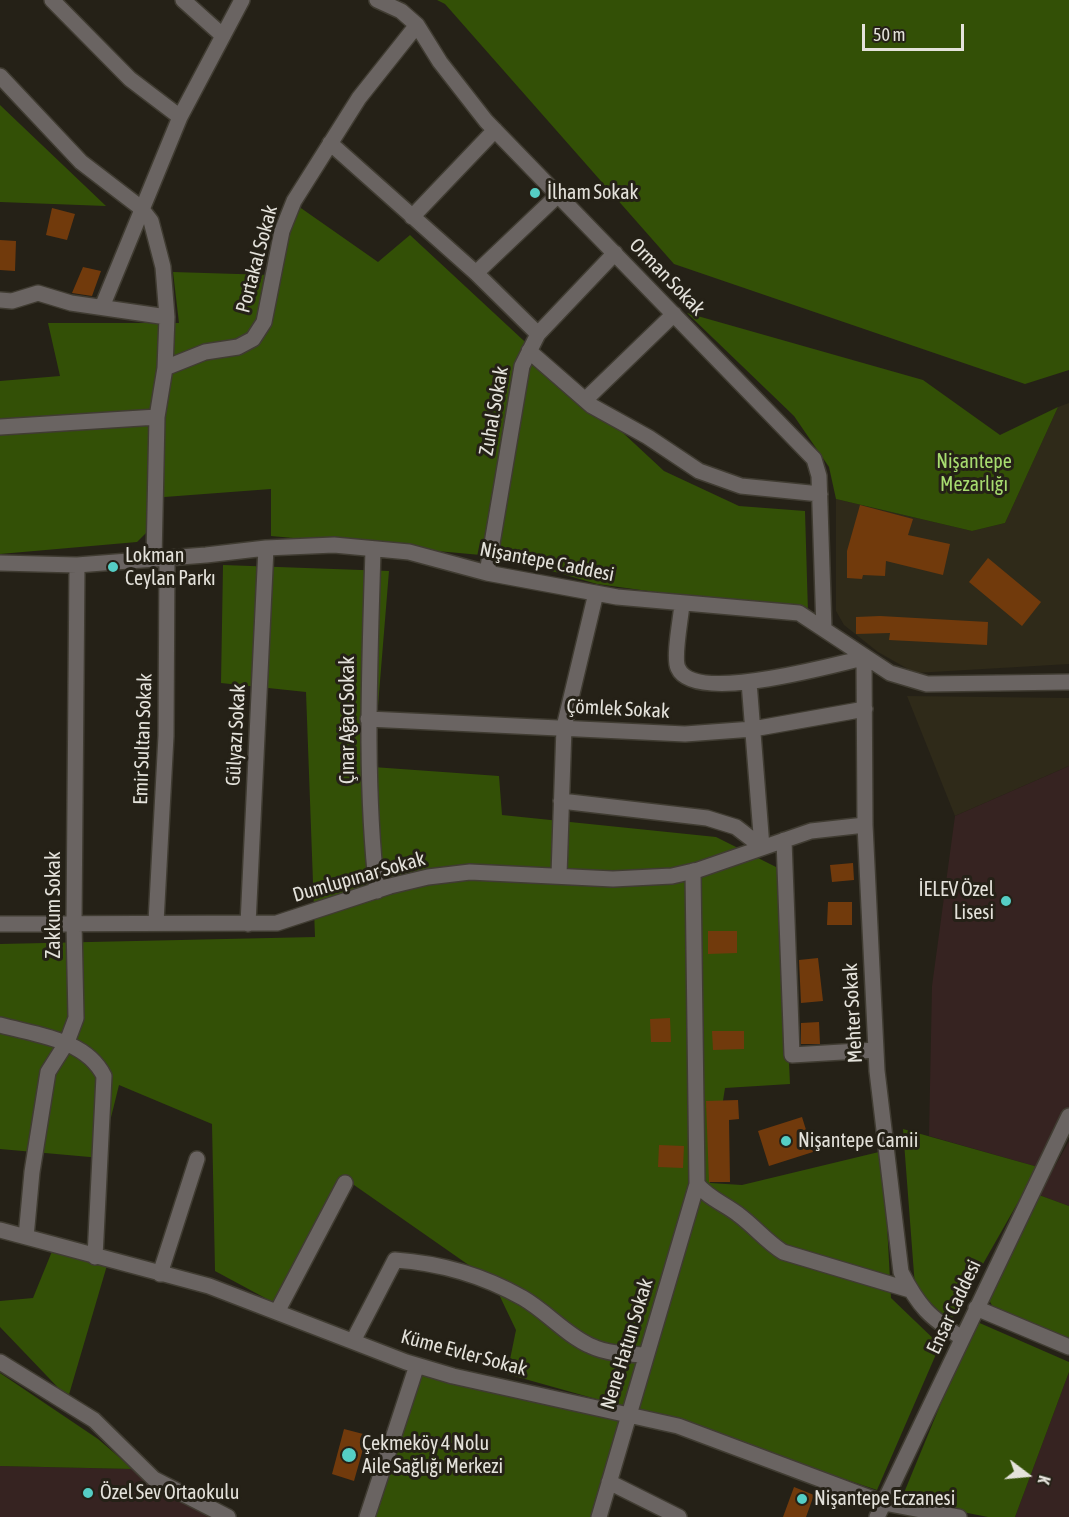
<!DOCTYPE html>
<meta charset="utf-8">
<style>
body{margin:0}
#map{position:relative;width:1069px;height:1517px;overflow:hidden;background:#252117;font-family:"Asap Condensed",sans-serif}
canvas{display:block}
.north{position:absolute;left:997px;top:1445px;width:60px;height:60px;-webkit-text-stroke:4px #252117;paint-order:stroke;rotate:106deg;font-size:16px;font-weight:700;line-height:24px;text-align:center;color:#e4e2db}
.north::after{content:'';display:block;margin:auto;width:21px;height:27px;background:#e4e2db;clip-path:polygon(50% 0,100% 100%,50% 72%,0 100%)}
.scale{position:absolute;left:862px;top:24px;width:102px;height:27px;box-sizing:border-box;border:3px solid #e4e2db;border-top:0;padding-left:8px;font-size:18px;line-height:21px;white-space:nowrap;color:#e4e2db;-webkit-text-stroke:4px #252117;paint-order:stroke}
</style>
<div id="map">
<canvas width="1069" height="1517"></canvas>
<div class="north">K</div>
<div class="scale">50 m</div>
</div>
<script>
const context = document.querySelector('canvas').getContext('2d');
context.lineJoin = 'round';
function paint(path, color) { context.fillStyle = color; context.fill(path, 'evenodd'); }
function trace(path, color, width, dash) { context.strokeStyle = color; context.lineWidth = width; context.lineCap = dash ? 'butt' : 'round'; context.setLineDash(dash || []); context.stroke(path); }
function label(font, color, halo, rows, align = 'center') {
  context.font = font + ' "Asap Condensed",sans-serif'; context.lineWidth = 6; context.setLineDash([]); context.textBaseline = 'middle'; context.strokeStyle = halo; context.fillStyle = color; for (const [text, x, y, turn = 0] of rows) {
    context.save(); context.translate(x, y); context.rotate((+turn || 0) * Math.PI / 180); context.textAlign = isNaN(turn) ? turn : align; if (halo) context.strokeText(text, 0, 0); context.fillText(text, 0, 0); context.restore();
  }
}
const built = new Path2D(`
 M1069 403V664L915 673 878 652 844 625 836 611V499L972 531 1005 523 1058 407Z
 M907 696 1069 698V766L955 816Z`);
const education = new Path2D(`
 M1069 766V1113L1038 1167 929 1136 932 986 955 816Z
 M1069 1141V1206L1039 1195Z
 M1069 1372V1517H1015Z
 M0 1466 133 1469 220 1517H0Z`);
const green = new Path2D(`
 M437 0H1069V370L1025 384 674 264 445 4Z
 M0 105 106 206 0 202Z
 M298 206 378 262 410 235 664 471 739 506 805 511 808 613 597 584 503 557 271 536V489L151 498 149 530 137 542 0 554V381L60 376 48 323H179L173 272 270 275Z
 M687 313 923 380 1000 435 1058 407 1005 523 972 531 836 499 829 467 794 416Z
 M223 565 389 571 373 767 499 776 502 815 716 837 780 869 790 1084 725 1088 710 1183 742 1185 883 1151 891 1298 940 1345 877 1490 646 1413 507 1374 516 1330 493 1282 344 1178 278 1305 215 1271 212 1124 119 1085 101 1158 0 1149V944L315 937 306 692 221 683Z
 M903 1129 1038 1167 950 1322 915 1287Z
 M1039 1195 1069 1206V1341L996 1313 987 1296Z
 M55 1244 108 1262 68 1398 0 1327V1301L33 1298Z
 M975 1321 1069 1362V1372L1015 1517H988L901 1500Z
 M423 1371 632 1422 606 1517H375Z
 M0 1373 98 1439 133 1469 0 1466Z`);
const building = new Path2D(`
 M52 208 75 214 67 240 46 235Z
 M0 240 16 241 15 271 0 270Z
 M83 267 101 271 92 296 72 293Z
 M860 505 913 519 908 535 950 544 943 575 886 561 885 576 863 575 862 579 847 578V551Z
 M988 558 1041 602 1022 626 969 582Z
 M880 616 988 622 987 645 889 640 890 633 856 634V617Z
 M853 863 854 880 832 882 830 865Z
 M828 902H852V925H827Z
 M708 931H737V953L708 954Z
 M818 958 823 1001 801 1003 799 960Z
 M670 1018 671 1042H651L650 1019Z
 M819 1022 820 1044H801V1023Z
 M712 1031H744V1049L713 1050Z
 M738 1100 739 1119 729 1120 730 1182H709L706 1101Z
 M802 1117 813 1152 769 1166 758 1131Z
 M659 1145 684 1146 683 1168 658 1167Z
 M344 1429 367 1435 354 1481 332 1474Z
 M794 1487 814 1495 806 1517H783Z`);
const minor = new Path2D(`
 M52 0 130 79 180 117
 M183 0 222 35
 M377 0 401 11 417 25 440 62 486 121 814 459 819 476 824 629
 M0 76 81 162 141 208 151 221 163 267 167 317 165 368 157 417 154 559
 M330 143 476 273 538 334
 M412 217 495 130
 M476 273 558 195
 M0 300 12 301 38 293 71 303 167 317
 M102 307 180 117 242 0
 M529 351 592 406 648 437 699 471 741 486 820 494
 M165 368 205 352 238 347 253 339 264 322 282 231 294 201 359 98 417 25
 M585 400 674 314
 M0 427 157 417
 M373 549C370 663 364 777 377 891
 M0 563 77 565 206 555 266 548 334 545 409 552 487 573 617 597 799 613 890 673 927 684 1069 682
 M487 573 522 366 538 334 615 253
 M682 604C681 618 673 657 678 668 694 705 832 665 864 658L865 825 877 1071 901 1272C919 1307 929 1317 962 1338
 M749 682 762 847
 M368 719 685 734 753 729 865 709
 M561 801 707 818 736 827 762 847
 M784 840 792 1055 876 1050
 M693 871 697 1184C708 1198 725 1204 739 1215 755 1227 767 1242 783 1252L910 1290
 M559 875 564 727 596 593
 M156 922 166 736 167 558
 M0 924 277 923 390 886 428 877 470 872 613 879 672 876 698 870 811 831 865 825
 M248 924 266 548
 M0 1025C36 1035 86 1039 104 1076L95 1257
 M0 1230 209 1286 406 1362 453 1376 678 1426 884 1503 959 1517
 M26 1237 32 1172 48 1072 67 1042 76 1018 74 923 77 565
 M160 1274 197 1159
 M976 1308 1069 1347
 M277 1312 345 1183
 M353 1341 395 1260C440 1263 484 1276 523 1298 547 1312 566 1335 591 1346 608 1354 627 1354 646 1355
 M0 1362 94 1420 154 1479 228 1517
 M609 1482 679 1517
 M367 1517 417 1365
 M599 1517 697 1184
 M877 1517 1069 1116`);
const markers = [
 [535,193,6,"#55cec5"],
 [113,567,6,"#55cec5"],
 [1006,901,6,"#55cec5"],
 [786,1141,6,"#55cec5"],
 [349,1455,8,"#55cec5"],
 [88,1493,6,"#55cec5"],
 [802,1499,6,"#55cec5"]
];
const poiNames = [
 ["İlham Sokak",547,193],
 ["Lokman",125,556],
 ["Ceylan Parkı",125,579],
 ["İELEV Özel",994,890,"right"],
 ["Lisesi",994,913,"right"],
 ["Nişantepe Camii",798,1141],
 ["Çekmeköy 4 Nolu",362,1444],
 ["Aile Sağlığı Merkezi",362,1467],
 ["Özel Sev Ortaokulu",100,1493],
 ["Nişantepe Eczanesi",814,1499]
];
const streetNames = [
 ["Portakal Sokak",257,259,-75],
 ["Orman Sokak",667,277,46],
 ["Zuhal Sokak",494,411,-80],
 ["Nişantepe Caddesi",547,562,11],
 ["Çömlek Sokak",618,709,3],
 ["Çınar Ağacı Sokak",348,720,-90],
 ["Gülyazı Sokak",236,735,-87],
 ["Emir Sultan Sokak",143,739,-88],
 ["Dumlupınar Sokak",359,877,-16],
 ["Zakkum Sokak",54,905,-90],
 ["Mehter Sokak",853,1013,-93],
 ["Ensar Caddesi",954,1307,-65],
 ["Nene Hatun Sokak",627,1344,-73],
 ["Küme Evler Sokak",464,1353,15]
];
const parkNames = [
 ["Nişantepe",974,462],
 ["Mezarlığı",974,485]
];
paint(built, '#2f2a19');
paint(education, '#362321');
paint(green, '#335006');
paint(building, '#713a0c');
trace(minor, '#403c32', 18);
trace(minor, '#6a6462', 15);
for (const [x, y, r, color] of markers) { const dot = new Path2D(); dot.arc(x, y, r, 0, 2 * Math.PI); context.fillStyle = color; context.fill(dot); trace(dot, '#252117', 2); }
label('20px', '#e4e2db', '#252117', poiNames, 'left');
label('20px', '#e4e2db', '#252117', streetNames);
label('20px', '#a7dc6f', '#252117', parkNames);
</script>
